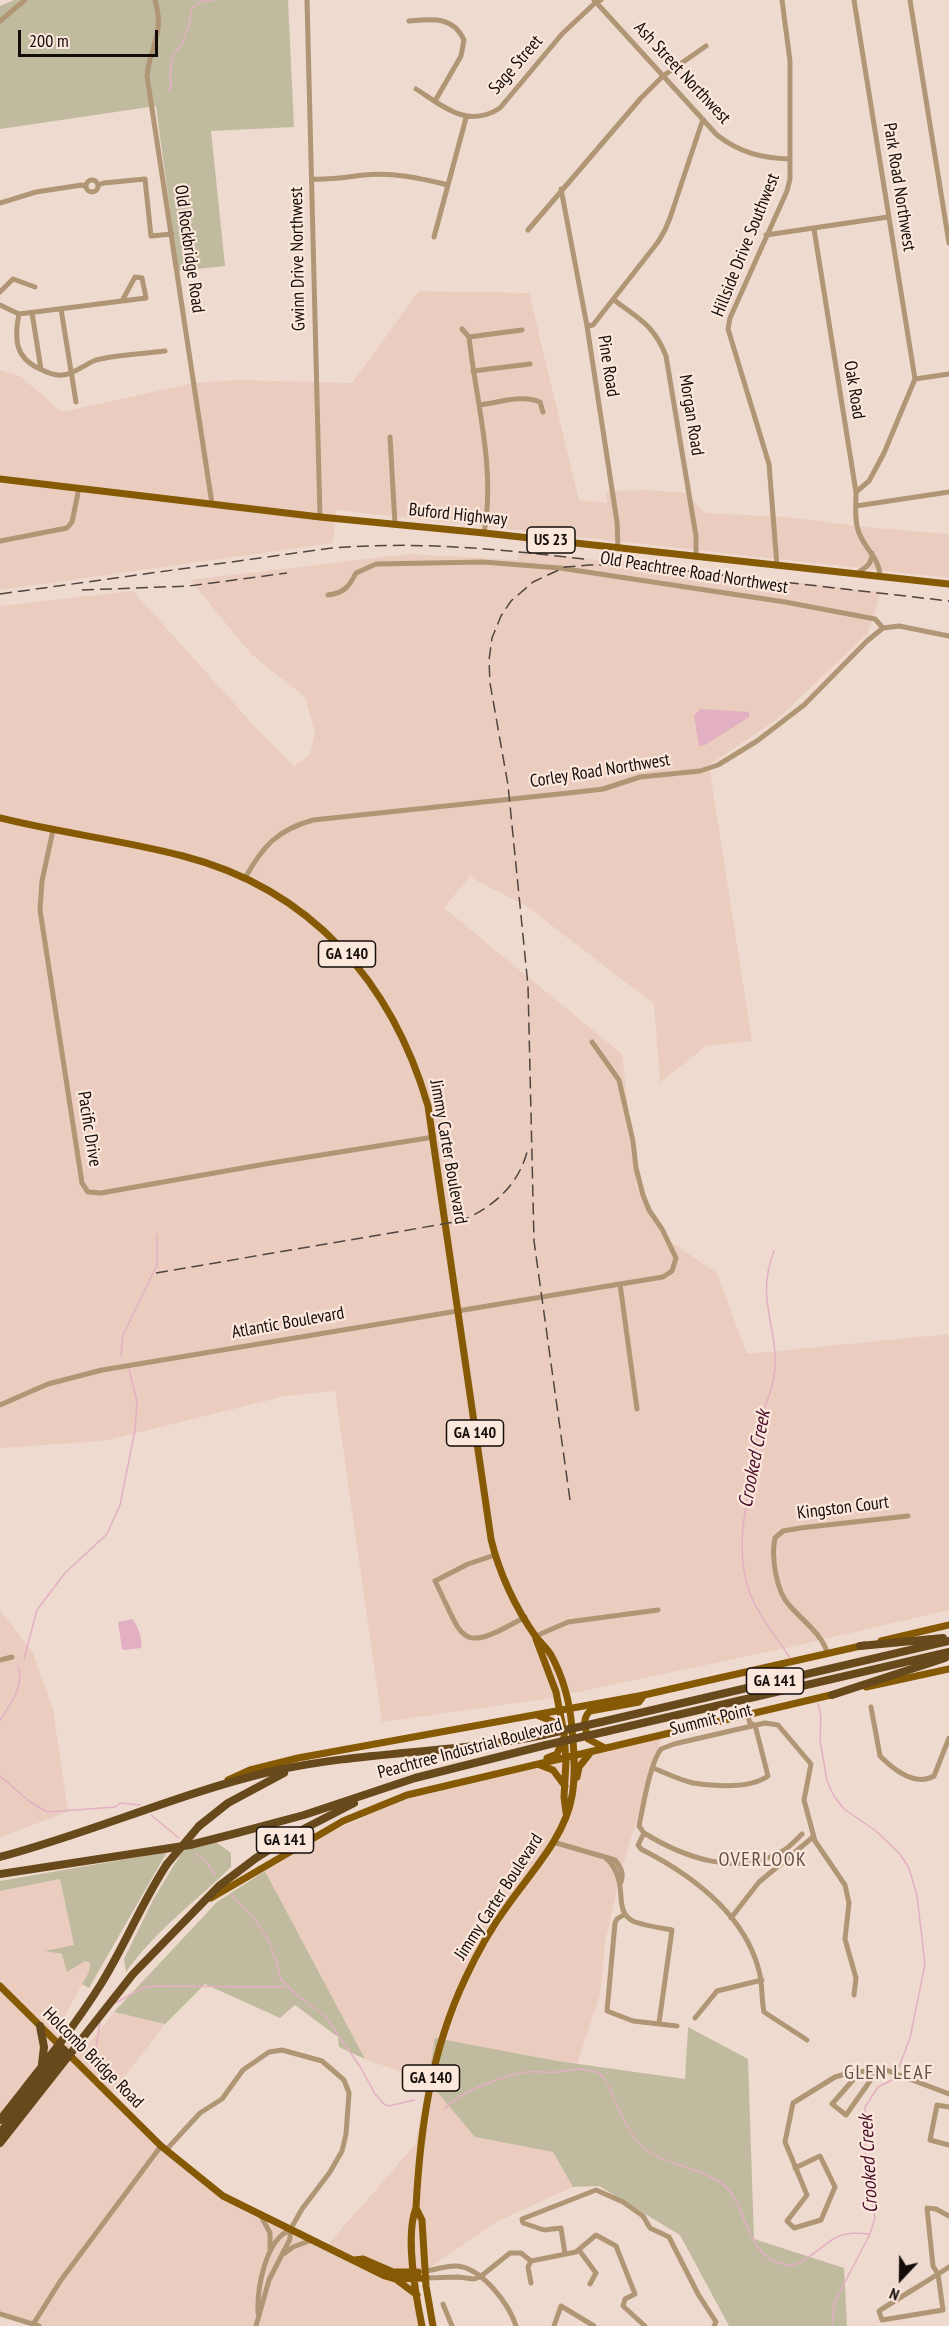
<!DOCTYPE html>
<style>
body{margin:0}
#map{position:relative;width:949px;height:2326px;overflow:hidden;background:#efdacf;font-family:"PT Sans Narrow",sans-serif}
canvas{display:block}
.north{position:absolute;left:871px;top:2248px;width:60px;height:60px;-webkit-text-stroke:4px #fce7dc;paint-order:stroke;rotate:202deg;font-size:16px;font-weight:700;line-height:24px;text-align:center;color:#140d0a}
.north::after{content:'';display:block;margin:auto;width:21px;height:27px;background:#140d0a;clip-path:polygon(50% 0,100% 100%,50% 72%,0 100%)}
.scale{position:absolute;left:18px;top:30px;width:140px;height:27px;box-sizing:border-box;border:3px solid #140d0a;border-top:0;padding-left:8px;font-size:18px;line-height:21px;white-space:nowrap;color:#140d0a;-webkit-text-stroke:4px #fce7dc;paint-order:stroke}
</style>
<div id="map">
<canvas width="949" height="2326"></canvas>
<div class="north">N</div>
<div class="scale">200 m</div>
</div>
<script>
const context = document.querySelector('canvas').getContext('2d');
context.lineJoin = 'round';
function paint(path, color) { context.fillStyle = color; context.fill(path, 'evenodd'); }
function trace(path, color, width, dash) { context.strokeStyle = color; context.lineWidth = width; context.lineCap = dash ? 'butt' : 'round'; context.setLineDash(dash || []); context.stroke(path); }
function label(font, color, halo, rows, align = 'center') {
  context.font = font + ' "PT Sans Narrow",sans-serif'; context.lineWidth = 4.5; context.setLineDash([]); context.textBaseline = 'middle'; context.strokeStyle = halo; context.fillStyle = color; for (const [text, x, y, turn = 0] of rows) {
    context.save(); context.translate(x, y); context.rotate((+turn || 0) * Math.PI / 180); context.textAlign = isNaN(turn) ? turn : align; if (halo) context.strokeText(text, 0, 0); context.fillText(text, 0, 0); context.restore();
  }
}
const built = new Path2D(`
 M419 291 529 293 579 500 607 503 606 491 647 490 686 493 705 513 787 517 864 527 949 534V578L336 510 333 543 0 590V370L20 376 62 412 194 383 239 380 352 383Z
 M520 551 881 592 868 633 776 720 709 765 752 1041 706 1046 660 1083 654 1004 525 905 479 882 471 875 444 908 622 1054 637 1188 668 1240 717 1273 747 1354 949 1334V1610L786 1648 545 1699 382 1722 335 1391 286 1396 104 1441 0 1448V606L133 591 258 730 294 766 310 754 315 733 305 697 251 654 190 580 409 554 517 560Z
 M0 1610 33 1653 53 1709 68 1812 0 1837Z
 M662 1736 622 1868 605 1942 600 1995 577 2064 557 2061 428 2081 475 2137 553 2152 573 2187 498 2221 414 2278 423 2326H35L0 2315V1891L60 1879 74 1945 47 1951 90 1963 89 1972 57 2030 82 2052 114 2012 165 2024 111 2094 223 2198 269 2223 324 2249 415 2145 427 2081 365 2059 265 1871 326 1834 404 1800 580 1758 606 1749Z`);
const green = new Path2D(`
 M14 0H288L294 127 211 131 225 266 178 271 156 106 0 129V6Z
 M216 1842 231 1853V1867C195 1902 155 1931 126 1972L124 1959 154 1898 184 1849Z
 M167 1852 89 1988 82 1984 89 1972 90 1963 85 1961 67 1972 62 1954 45 1951 74 1945 60 1879 0 1891V1881Z
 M265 1871 365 2059 339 2047 338 2037 295 2005 280 2018 205 1984 165 2024 114 2012 217 1902Z
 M688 2027 748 2059 754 2239 844 2268 847 2326H729L680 2235 599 2186 573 2187 553 2152 475 2137 428 2081 435 2038 557 2061 685 2079Z`);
const water = new Path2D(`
 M700 709 749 712V717L705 745 699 746 694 716Z
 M132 1619C138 1625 143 1639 141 1648L125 1650 122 1649 118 1622Z`);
const stream = new Path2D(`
 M168 92 171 87 170 75 173 54 181 46 189 26 192 8 200 2 214 0
 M774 1251C754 1302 781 1329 774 1377 771 1395 762 1411 758 1429 756 1437 757 1444 756 1452 748 1500 732 1547 751 1596 760 1618 777 1637 790 1658
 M121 1356 123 1335 157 1265V1234
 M24 1659 37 1610 65 1573 107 1534 120 1505 135 1430 137 1401 129 1370
 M818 1704 821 1716 820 1740 827 1781 834 1796 844 1809 876 1831 900 1854 909 1868 917 1896 925 1964 910 2038 899 2067
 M0 1720C10 1706 25 1684 18 1666
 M0 1776 29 1801 47 1812 115 1807 121 1803 140 1805
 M151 1815 179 1838
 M195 1853 207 1863 215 1875
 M232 1895C237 1903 245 1909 252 1916 266 1933 277 1957 280 1978L297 1995 325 2016 361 2068 375 2094 384 2104 389 2106 414 2100
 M115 2003 143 1988 154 1986 286 1987
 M94 2059 100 2023
 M444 2108H446C458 2093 505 2075 526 2072 537 2071 548 2073 558 2072 576 2069 587 2066 603 2076 615 2097 622 2122 637 2141 656 2166 710 2167 729 2190 750 2217 746 2258 788 2265 802 2267 822 2245 835 2238 846 2232 858 2233 870 2234
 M832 2326 834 2303 870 2234 875 2218 866 2174 865 2107 878 2087 894 2079`);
const minor = new Path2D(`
 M155 0C165 34 150 45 147 76L212 504
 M307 0 320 517
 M594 0 717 135C740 153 762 158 790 159
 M854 0 915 379
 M910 0 949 243
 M0 21 25 0
 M409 21C432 19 453 16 464 40L461 56 435 101
 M416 89C444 107 468 129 500 108L562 34 596 2 601 0
 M312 179C330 180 346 177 364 175 392 172 420 178 448 185
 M86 186a6 6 0 1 1 12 0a6 6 0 1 1-12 0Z
 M98 185 104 183 145 179 151 236 172 234
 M561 189 587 326 617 522 618 548
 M0 203 36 192 82 185 86 187
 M814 229 856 492C856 505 854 523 860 535 866 550 880 559 880 577
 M528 230 641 98 663 76 706 46
 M766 235 888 217
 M434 237 466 118
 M0 292 13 279 35 287
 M614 300C639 319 654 325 666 356L696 536V557
 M0 305 19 314 122 301 135 277 142 278 146 298 122 301
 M61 309 76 402
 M32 313 41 369
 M19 314C14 339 15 358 40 369 46 372 55 376 62 375 73 375 85 364 96 360 118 354 143 354 165 351
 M587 326 593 325 658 242 665 230 670 218 703 119
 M462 329 469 337 522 330
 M469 337C476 402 496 468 484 533
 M473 371 530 364
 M915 379 949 374
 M479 405C498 403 522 394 540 402L543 412
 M390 437 395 524
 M856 492 869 481 884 453 915 379
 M856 506 949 492
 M0 541 67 528 72 522 79 488
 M777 566 769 464 728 329 730 318 787 191 790 179V61L782 0
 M856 574C865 568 872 565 872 553
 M328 595C344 593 349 587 356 573L376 564 483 562 560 568 785 602 875 619 883 628
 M53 830 42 881 40 910 82 1183 88 1192 101 1193 271 1163 434 1137
 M245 878C263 846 277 830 313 820L578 792 603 789 640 777 700 771 718 765 757 741 804 705 867 641 883 628 899 626 949 636
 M620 1284 637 1409
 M0 1405 48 1384 102 1370 620 1284 663 1277 672 1271 676 1258 662 1229 649 1210 643 1195 636 1168 633 1141 619 1080 592 1042
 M495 1555 468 1564 435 1581C465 1641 458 1655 525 1617
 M536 1636 568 1622 658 1610
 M828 1654C821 1633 804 1622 790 1606 776 1592 771 1557 775 1538L783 1531 800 1528 908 1516
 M0 1660 12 1657
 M871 1707 880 1756C893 1769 915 1787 934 1776L949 1738
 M653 1768C666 1773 679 1780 693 1783 714 1786 750 1789 768 1776L755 1725 750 1723 747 1714
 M644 1833 639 1826C643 1807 650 1763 661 1749L674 1744 765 1723 778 1725 811 1764 804 1800 815 1841 845 1885 849 1903 845 1939 856 1978 854 1995
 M644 1833 638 1845 641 1849C690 1874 742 1912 758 1967 763 1982 761 1997 764 2012L807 2040
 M644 1833C683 1857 736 1877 781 1852 789 1848 795 1841 802 1834
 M553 1842 615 1860C621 1868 624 1873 621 1882
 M605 1857C613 1864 617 1871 619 1881 623 1896 617 1915 635 1922 647 1926 660 1928 672 1930L659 2023
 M782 1863 813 1837
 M625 1914 617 1919 615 1923 607 2011 633 2021 677 2026
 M731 1918 759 1882 782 1863 783 1851
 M695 2018 717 1991 762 1980
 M877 2071 846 2115 832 2104 853 2080V2072L886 2070 949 2094
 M949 2107 937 2105 930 2140 949 2145
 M166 2150 200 2113 222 2099 243 2070 269 2052 282 2050 322 2061 344 2080 349 2093 346 2134 342 2151 330 2172 302 2209 290 2230
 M795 2168 820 2156 835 2187 821 2220 794 2228 787 2221 807 2195 785 2142 793 2103 835 2077 853 2072
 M261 2216 270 2233V2249
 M949 2216 936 2209 927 2208 933 2266 938 2274 943 2310 882 2320 879 2311C902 2296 926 2282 949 2267
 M579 2250 596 2273 590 2284
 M285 2253 293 2247 312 2240
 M565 2254 561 2228 544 2230 523 2223 522 2219 596 2190 623 2202 643 2216 650 2228 669 2237 698 2294 716 2322 714 2326
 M531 2261 528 2267 531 2283
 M425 2271C436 2270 446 2265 457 2266 482 2268 509 2304 516 2326
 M426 2278 458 2277 474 2279 480 2277 510 2253H521L531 2261 576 2252 596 2235 616 2246 635 2294 625 2299 623 2306 645 2326
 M443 2304 452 2326
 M258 2313C257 2289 265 2240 290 2230
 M0 2314 39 2326
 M34 2323 61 2280 161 2146
 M256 2326 269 2280 290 2239V2230
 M554 2326 561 2306 594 2326`);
const major = new Path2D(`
 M0 479 320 517 484 533 949 584
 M0 818C60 833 122 840 183 856 311 889 392 982 428 1106L491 1539C499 1573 516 1609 536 1637 541 1643 547 1648 551 1655 563 1677 570 1704 572 1728 574 1750 576 1775 572 1796 565 1837 531 1872 508 1905 491 1928 477 1953 465 1979 431 2051 420 2129 416 2208 405 2235 416 2297 422 2326
 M536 1639 556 1692 564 1733 566 1761 564 1797 566 1812
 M881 1641 949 1625
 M866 1687 949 1669
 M539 1716 552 1721 562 1730
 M605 1748 588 1739C586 1729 581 1719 590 1711L639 1702 644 1695
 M547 1758 557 1754 563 1739
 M540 1765 553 1770 565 1786
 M577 1777 579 1767 590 1753
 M228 1780 250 1770 298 1758 644 1695 865 1645
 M211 1898 343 1821 407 1795 835 1694
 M0 1986 161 2146 223 2196 385 2276 395 2279 426 2278
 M416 2208 422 2220 426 2286 433 2326
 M354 2260 363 2259 393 2272H418
 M397 2280 417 2295`);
const highway = new Path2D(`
 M860 1646 943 1638
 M832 1695 945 1658
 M601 1722 949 1641
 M604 1732 949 1652
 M199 1826 228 1803 284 1773
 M0 1857C91 1833 177 1794 269 1772 359 1751 453 1754 543 1735
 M0 1874 190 1845 237 1833 304 1815 415 1778 546 1745
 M40 2026 44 2047 42 2064
 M0 2120C35 2075 71 2032 101 1984 125 1945 142 1902 167 1864
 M0 2133 64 2050
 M0 2143 133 1974 219 1886 256 1858 294 1834 354 1803`);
const rail = new Path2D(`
 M608 562 949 601
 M82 590 189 586 287 573
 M0 594 332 548C420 541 497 549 584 559
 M156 1273 461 1221C494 1207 520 1184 528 1148
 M570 1500 534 1241 528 986 508 785 490 683 489 660 492 638 501 616 511 601 533 582 565 567 589 565H614`);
const highwayBridge = new Path2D(`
 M543 1735 601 1722
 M546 1745 604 1732
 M167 1864 199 1826`);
const shields = [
 [551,540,48],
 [347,954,57],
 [475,1433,57],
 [775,1681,57],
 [285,1840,57],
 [431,2078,57]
];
const shieldNames = [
 ["US 23",551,540],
 ["GA 140",347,954],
 ["GA 140",475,1433],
 ["GA 141",775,1681],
 ["GA 141",285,1840],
 ["GA 140",431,2078]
];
const streetNames = [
 ["Sage Street",516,65,-49],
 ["Ash Street Northwest",682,73,47],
 ["Park Road Northwest",899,187,81],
 ["Hillside Drive Southwest",746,245,-68],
 ["Old Rockbridge Road",189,249,82],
 ["Gwinn Drive Northwest",298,259,-91],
 ["Pine Road",608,366,81],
 ["Oak Road",854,390,81],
 ["Morgan Road",691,415,81],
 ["Buford Highway",458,515,6],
 ["Old Peachtree Road Northwest",694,573,9],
 ["Corley Road Northwest",600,771,-9],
 ["Pacific Drive",89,1129,81],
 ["Jimmy Carter Boulevard",448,1152,80],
 ["Atlantic Boulevard",288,1323,-10],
 ["Kingston Court",843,1508,-7],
 ["Summit Point",711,1720,-14],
 ["Peachtree Industrial Boulevard",470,1749,-15],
 ["Jimmy Carter Boulevard",499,1897,-57],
 ["Holcomb Bridge Road",93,2058,45]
];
const waterNames = [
 ["Crooked Creek",755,1459,-79],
 ["Crooked Creek",869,2164,-93]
];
const neighbourhoodNames = [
 ["OVERLOOK",763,1860],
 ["GLEN LEAF",889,2073]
];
paint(built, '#eacdbf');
paint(green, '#c0bb9e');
paint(water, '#e2b0c2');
trace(stream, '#e2b0c2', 1.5);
trace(minor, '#b09675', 5);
trace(major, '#865904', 7);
trace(highway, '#67491b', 8);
trace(rail, '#504540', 1.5, [12, 6]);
trace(highwayBridge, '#67491b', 8);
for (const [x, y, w] of shields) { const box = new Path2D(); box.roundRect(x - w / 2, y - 13, w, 26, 4.5); context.fillStyle = '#fce7dc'; context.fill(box); trace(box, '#140d0a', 1.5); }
label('bold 16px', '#140d0a', null, shieldNames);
label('18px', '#140d0a', '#fce7dc', streetNames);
label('italic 20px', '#4b102d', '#fce7dc', waterNames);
context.letterSpacing = '1.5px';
label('20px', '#625148', '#fce7dc', neighbourhoodNames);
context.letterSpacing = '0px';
</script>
